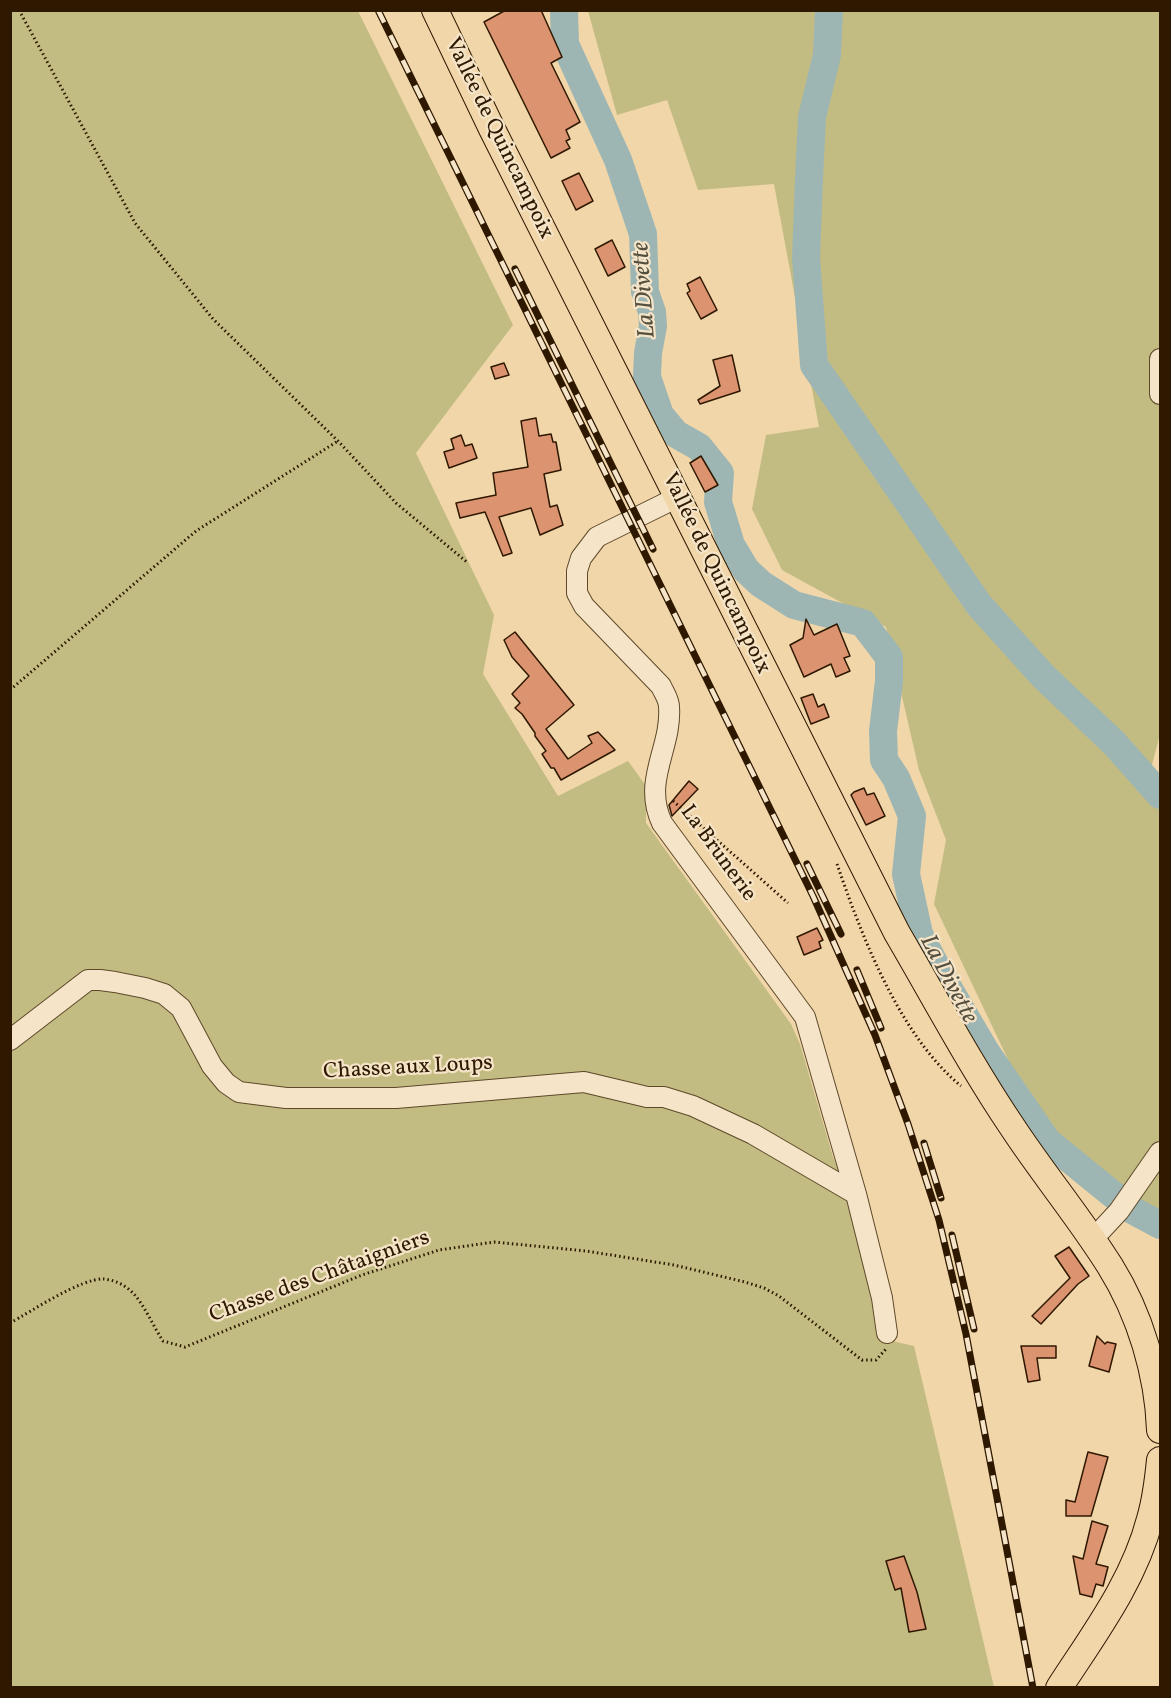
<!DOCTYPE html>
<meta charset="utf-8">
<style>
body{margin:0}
#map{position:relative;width:1171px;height:1698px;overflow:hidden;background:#f0d6a9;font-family:Vollkorn,serif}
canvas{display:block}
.frame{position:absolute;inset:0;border:12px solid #2e1800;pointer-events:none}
</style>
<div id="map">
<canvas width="1171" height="1698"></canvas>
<div class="frame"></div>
</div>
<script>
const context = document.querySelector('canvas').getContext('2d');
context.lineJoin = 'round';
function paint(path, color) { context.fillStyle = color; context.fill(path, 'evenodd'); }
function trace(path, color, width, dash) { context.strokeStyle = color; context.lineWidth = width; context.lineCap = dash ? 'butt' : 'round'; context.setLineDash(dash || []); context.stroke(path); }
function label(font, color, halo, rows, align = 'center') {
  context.font = font + ' Vollkorn,serif'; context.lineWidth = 4.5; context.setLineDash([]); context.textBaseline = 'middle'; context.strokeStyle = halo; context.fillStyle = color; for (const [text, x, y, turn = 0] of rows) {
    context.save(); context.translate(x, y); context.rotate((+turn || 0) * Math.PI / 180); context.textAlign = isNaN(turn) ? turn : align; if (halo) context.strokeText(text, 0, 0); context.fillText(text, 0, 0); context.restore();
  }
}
const green = new Path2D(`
 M11 11H358L513 325 416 453 494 615 483 674 558 796 628 761 646 786V823L791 1024 800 1044 833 1157 853 1207 883 1339 914 1346 994 1687 11 1688Z
 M588 11H1160V734L1148 780 1160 797V1215L1114 1196 1033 1112 934 904 946 840 919 770 886 627 782 570 752 509 766 435 819 427 774 184 698 190 667 100 617 115Z`);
const river = new Path2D(`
 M564 10 565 44 618 160 643 234 645 292 652 312 653 326 648 353 647 377 660 415 676 434 699 447 720 473 718 502 731 545 746 570 761 584 794 605 863 623 889 657V681L883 731 884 760 896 778 912 816 906 874 919 934 939 972 986 1052 1047 1141 1132 1210 1160 1225
 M829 10 827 55 812 117 809 179 806 258 814 365 979 605 1044 677 1114 743 1160 795`);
const building = new Path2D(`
 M506 10H541L562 57 551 63 580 122 566 130 570 139 566 141 570 148 551 158 484 22Z
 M579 173 593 201 576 210 562 181Z
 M612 240 625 267 608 276 595 249Z
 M700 277 717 310 701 319 687 293 690 291 687 284Z
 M732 355 740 391 700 404 698 400 720 386 713 360Z
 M504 363 509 375 495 379 491 367Z
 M536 418 539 436 551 434 553 442H556L561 470 544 474 550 507 557 505 563 525 540 535 531 508 499 517 512 553 503 556 485 512 460 518 456 503 496 495 493 473 528 467 521 421Z
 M461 435 465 446 472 444 477 458 449 468 444 452 454 449 451 439Z
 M701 456 718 485 705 492 690 463Z
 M806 619 814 635 837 624 850 656 844 658 850 671 836 677 831 664 804 677 790 645 803 638Z
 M515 632 574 705 546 729 568 759 592 743 588 736 598 732 615 750 561 780 554 768H551L542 754 546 751 535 736V733L522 714 515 708 520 703 512 694 529 676 512 657 504 640Z
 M813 694 818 707 824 704 829 717 811 724 801 698Z
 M689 781 698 789 672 816 669 805Z
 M864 788 867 795 874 793 885 816 866 825 851 795 854 792Z
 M817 928 823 940 819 942 821 948 804 955 797 937Z
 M1069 1247 1089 1276 1078 1284 1041 1324 1032 1316 1070 1278 1055 1256Z
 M1097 1336 1105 1344 1107 1342 1116 1344 1109 1372 1089 1366Z
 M1021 1346H1056V1358H1037L1040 1380 1028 1382Z
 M1088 1452 1108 1457 1091 1516H1066V1500L1075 1502Z
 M1092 1521 1108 1526 1096 1564 1108 1567 1103 1586 1096 1584 1092 1597 1080 1594 1073 1556 1083 1559Z
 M904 1556 917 1592 926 1629 909 1632 901 1588 895 1590 892 1581 886 1561Z`);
const path = new Path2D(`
 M19 10 135 223 213 319 338 441 396 503 468 563
 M10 690 196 531 338 441
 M673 801 788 903
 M837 864C862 937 900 1036 961 1086
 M10 1323C32 1311 81 1278 104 1279 115 1280 125 1285 133 1293 145 1306 153 1326 163 1341L185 1347 362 1275 439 1250 494 1242 586 1251 674 1265 745 1282 764 1288 779 1296 862 1360H876L886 1349`);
const minor = new Path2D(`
 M1160 359V394
 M678 497 597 537 581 558 577 571V593L584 606 661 686C664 693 669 699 669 707 672 748 642 780 662 823L805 1017 856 1194 882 1298 887 1333
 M10 1040 88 980H100L115 982 145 988 164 994 181 1008 212 1066 226 1083 239 1092 286 1098H396L584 1082 647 1097H664L693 1106 753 1134 856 1194
 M1093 1239 1119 1211 1160 1152`);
const major = new Path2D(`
 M435 10 492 129 897 933C935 998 971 1066 1013 1128 1044 1175 1080 1218 1110 1266 1140 1314 1158 1374 1160 1430
 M1059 1688C1094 1634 1134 1581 1150 1519 1156 1499 1158 1480 1160 1460`);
const rail = new Path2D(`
 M378 10 813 896 875 1035 908 1124 939 1220 966 1334 1033 1688
 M515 269 653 549
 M807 864 841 934
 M857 970 881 1028
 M924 1143 941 1198
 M952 1235 974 1329`);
const streetNames = [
 ["Vallée de Quincampoix",498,139,64],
 ["Vallée de Quincampoix",715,574,64],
 ["La Brunerie",717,854,54],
 ["Chasse aux Loups",408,1069,-3],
 ["Chasse des Châtaigniers",320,1278,-20]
];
const waterNames = [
 ["La Divette",646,290,-94],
 ["La Divette",947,980,62]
];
paint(green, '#c2bc82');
trace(river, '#9eb6b3', 28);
paint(building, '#dc936f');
trace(building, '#2e1800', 1.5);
trace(minor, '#5e482a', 22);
trace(major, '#2e1800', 28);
trace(path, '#2e1800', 3, [1.5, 3]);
trace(minor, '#f5e4c7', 20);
trace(major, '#f0d6a9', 26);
trace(rail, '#2e1800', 7);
trace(rail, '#f5e4c7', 4.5, [14]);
label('22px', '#2e1800', '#f5e4c7', streetNames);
label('italic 24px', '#554f3f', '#f5e4c7', waterNames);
</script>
